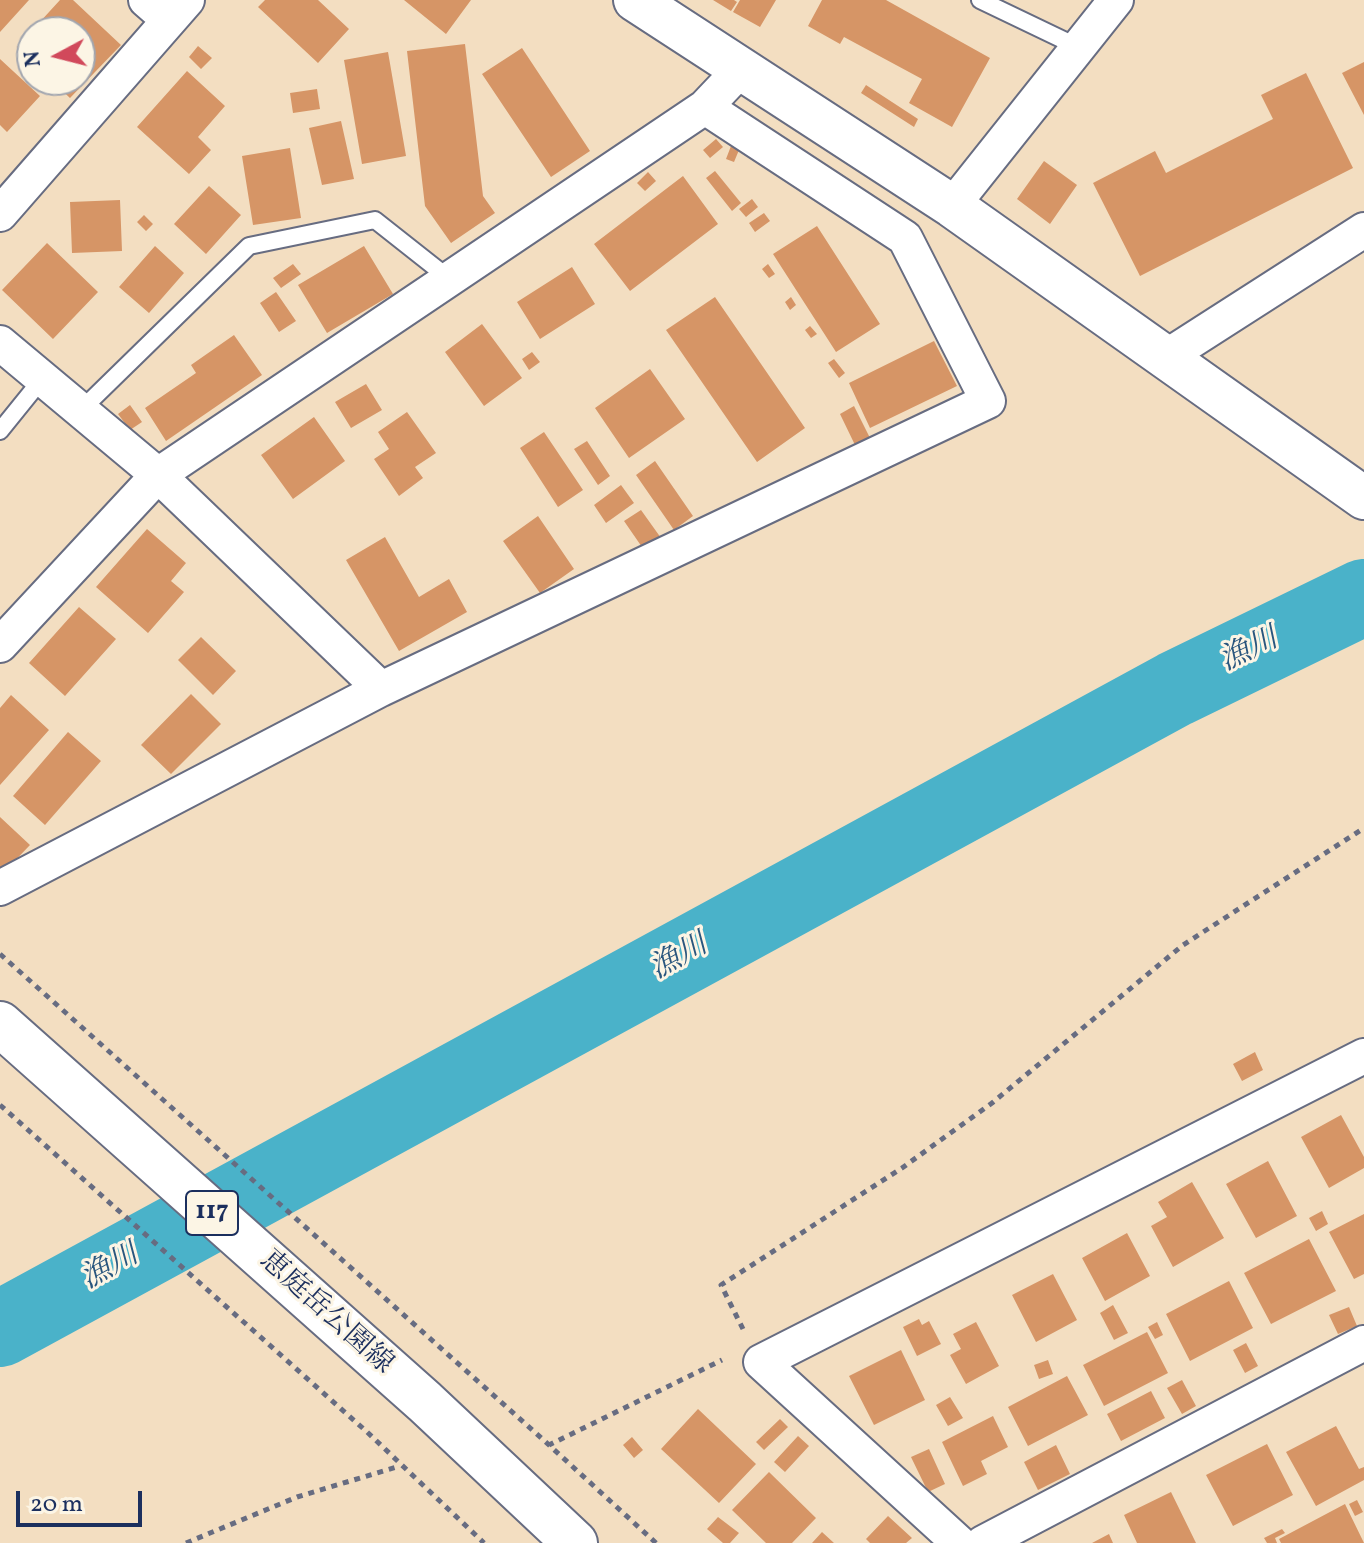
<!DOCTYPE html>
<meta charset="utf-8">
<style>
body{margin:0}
#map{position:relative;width:1364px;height:1543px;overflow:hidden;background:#f3dec1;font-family:Vollkorn,serif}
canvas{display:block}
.north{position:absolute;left:16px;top:16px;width:80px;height:80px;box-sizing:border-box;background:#fcf5e5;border:2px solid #a2a6af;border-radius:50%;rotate:263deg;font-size:22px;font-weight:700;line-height:32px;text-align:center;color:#1b2f5e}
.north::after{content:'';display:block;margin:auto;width:28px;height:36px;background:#d1495b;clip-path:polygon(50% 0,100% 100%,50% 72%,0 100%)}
.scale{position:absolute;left:16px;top:1491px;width:126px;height:36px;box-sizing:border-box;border:4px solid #1b2f5e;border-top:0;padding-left:10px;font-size:24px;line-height:28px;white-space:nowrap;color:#1b2f5e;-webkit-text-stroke:6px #fcf5e5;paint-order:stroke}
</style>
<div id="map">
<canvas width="1364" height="1543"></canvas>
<div class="north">N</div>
<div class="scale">20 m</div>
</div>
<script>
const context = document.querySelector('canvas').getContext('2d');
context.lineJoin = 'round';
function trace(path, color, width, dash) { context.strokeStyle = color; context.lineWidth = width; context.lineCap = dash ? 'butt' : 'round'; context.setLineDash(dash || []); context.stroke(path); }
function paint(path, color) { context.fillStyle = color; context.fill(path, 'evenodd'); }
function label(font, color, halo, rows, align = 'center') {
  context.font = font + ' Vollkorn,"Noto Serif JP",serif'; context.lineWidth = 6; context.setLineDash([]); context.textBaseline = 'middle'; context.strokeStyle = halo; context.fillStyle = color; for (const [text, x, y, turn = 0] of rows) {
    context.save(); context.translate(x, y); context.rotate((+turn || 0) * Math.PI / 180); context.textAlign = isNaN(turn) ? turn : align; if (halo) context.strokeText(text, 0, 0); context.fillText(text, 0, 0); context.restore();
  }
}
const river = new Path2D(`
 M0 1329 1175 689 1364 597`);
const building = new Path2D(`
 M0 0H29L0 32Z
 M60 0H73L121 45 70 98 51 80H80V32H32V62L17 47Z
 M265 0H318L349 29 318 63 258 7Z
 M404 0H471L446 34Z
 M713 0H734L737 2 731 11Z
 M740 0H776L760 27 733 12Z
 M822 0H886L990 58 952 127 909 103 922 79 844 37 840 44 808 26Z
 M465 44 483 196 495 213 451 243 425 206 407 51Z
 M198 46 212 58 201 69 189 57Z
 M522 48 590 151 551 177 482 74Z
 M388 52 406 156 362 164 344 60Z
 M0 59 40 96 7 132 0 125Z
 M1364 62V115L1342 73Z
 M187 71 225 106 198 137 211 150 189 174 137 127Z
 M1306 73 1353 168 1140 276 1093 183 1155 151 1166 173 1273 119 1261 95Z
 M866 85 918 119 914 127 861 93Z
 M317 89 320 109 293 113 290 93Z
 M341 121 354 179 322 185 309 128Z
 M716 139 723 147 710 158 703 150Z
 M731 146 739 150 734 162 726 159Z
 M290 148 301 218 253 225 242 156Z
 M1044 161 1077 185 1050 224 1017 199Z
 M715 171 741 203 732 211 706 178Z
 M648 172 656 181 645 191 637 183Z
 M683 176 718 224 630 291 594 244Z
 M209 186 241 215 206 254 174 224Z
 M752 199 758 207 746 217 739 209Z
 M120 200 122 251 72 253 70 202Z
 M764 213 770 221 755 232 749 223Z
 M144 215 153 224 146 231 137 222Z
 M817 226 880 324 836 352 773 254Z
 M47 243 98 292 53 339 2 290Z
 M155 246 184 273 149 313 119 287Z
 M364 246 393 294 327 333 298 285Z
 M293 264 301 274 281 288 273 278Z
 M768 264 775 274 769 278 762 269Z
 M572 267 595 304 540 339 517 302Z
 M276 292 296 321 279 332 260 303Z
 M715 297 805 428 757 462 666 330Z
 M791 297 796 305 790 310 785 302Z
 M482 324 522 378 484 406 445 352Z
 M810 326 817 334 811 338 805 330Z
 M234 335 262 375 166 441 145 408 196 373 191 365Z
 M934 341 957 386 870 428 849 383Z
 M532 352 540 362 529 370 522 359Z
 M834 359 845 373 839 378 828 363Z
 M650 369 685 419 629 458 595 408Z
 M366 384 382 410 351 428 335 402Z
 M130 405 142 422 130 430 118 414Z
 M854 406 870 438 855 445 840 414Z
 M407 412 436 453 415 467 423 478 399 496 374 459 389 449 378 432Z
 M314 417 345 461 293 499 261 455Z
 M544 432 583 490 558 507 520 448Z
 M587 441 610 476 598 485 574 449Z
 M655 461 693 516 674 530 636 475Z
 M621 485 634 503 606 523 594 505Z
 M641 510 661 538 644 550 624 521Z
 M538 516 574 569 540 593 503 541Z
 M147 529 186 563 171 581 184 592 148 633 96 587Z
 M385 537 419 597 449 579 467 612 399 651 346 560Z
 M79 607 116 639 65 696 29 663Z
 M201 637 236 671 213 695 178 660Z
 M191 694 221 724 171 774 141 745Z
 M11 695 49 730 0 785V708Z
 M68 732 101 761 45 825 13 796Z
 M0 817 30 845 5 871 0 867Z
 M1255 1052 1263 1070 1242 1081 1233 1064Z
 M1341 1115 1364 1157V1168L1329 1188 1301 1137Z
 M1268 1161 1297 1216 1256 1238 1226 1184Z
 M1192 1182 1224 1238 1173 1267 1151 1226 1167 1217 1158 1202Z
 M1322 1211 1328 1224 1316 1231 1309 1218Z
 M1364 1214V1274L1354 1279 1329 1232Z
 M1127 1233 1150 1276 1105 1301 1082 1258Z
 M1309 1239 1336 1291 1271 1324 1244 1273Z
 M1053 1274 1077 1320 1036 1342 1012 1295Z
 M1229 1281 1253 1328 1190 1361 1166 1314Z
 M1113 1305 1128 1333 1114 1340 1100 1313Z
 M1349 1307 1357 1326 1338 1334 1329 1315Z
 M919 1319 922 1325 929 1321 941 1344 917 1356 903 1327Z
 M976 1322 999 1366 966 1384 950 1355 961 1349 953 1334Z
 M1157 1322 1163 1335 1155 1339 1148 1327Z
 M1147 1332 1168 1373 1104 1406 1083 1365Z
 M1246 1343 1258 1366 1245 1373 1233 1350Z
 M901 1350 925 1400 874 1425 849 1376Z
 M1048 1360 1053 1374 1039 1379 1034 1365Z
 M1067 1376 1088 1415 1028 1446 1008 1407Z
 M1182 1380 1196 1406 1182 1414 1167 1388Z
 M1151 1391 1165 1418 1121 1441 1107 1414Z
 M950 1397 963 1418 948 1426 936 1405Z
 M698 1409 756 1464 719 1503 661 1449Z
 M993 1416 1008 1447 981 1461 987 1474 963 1486 942 1442Z
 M780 1419 788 1427 764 1450 756 1442Z
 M1336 1426 1359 1469 1364 1467V1480L1316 1506 1286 1452Z
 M798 1436 809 1446 785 1472 774 1462Z
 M632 1437 643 1450 634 1458 623 1445Z
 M1267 1444 1293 1495 1233 1526 1206 1475Z
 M1056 1445 1070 1474 1038 1490 1024 1462Z
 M929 1449 945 1484 928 1492 911 1457Z
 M769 1472 816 1518 792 1543H766L732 1510Z
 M1171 1492 1196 1543H1137L1124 1515Z
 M1357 1500 1363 1512 1355 1516 1349 1504Z
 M1345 1504 1364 1543H1281L1279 1539Z
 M888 1516 912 1538 906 1543H870L866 1539Z
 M718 1517 739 1533 730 1543H723L707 1529Z
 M1282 1529 1285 1533 1275 1538 1277 1543H1267L1264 1538Z
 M822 1532 834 1543H812Z
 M1109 1534 1113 1543H1092Z`);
const path = new Path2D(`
 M0 954 549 1445
 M0 1105 366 1431 484 1543
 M743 1329 721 1285 902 1168 992 1103 1183 945 1364 828
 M186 1543 297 1497 400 1466
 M656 1543 549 1445 722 1360`);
const service = new Path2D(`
 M980 0 1078 47
 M79 412 249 246 375 220 451 280
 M0 431 42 379`);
const minor = new Path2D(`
 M146 0 169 20
 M952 206 1116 0
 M0 214 187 0
 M0 343 158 475 381 689
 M1166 357 1364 230
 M0 645 158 475 705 107 742 68
 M0 888 381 689 988 401 905 238 705 107
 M959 1543 761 1362 1364 1056
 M983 1543 1364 1343`);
const tertiary = new Path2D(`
 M635 0 952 206 1364 498`);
const primary = new Path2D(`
 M0 1024 425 1402 575 1543`);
const shields = [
 [212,1213,52]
];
const shieldNames = [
 ["117",212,1213]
];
const streetNames = [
 ["恵庭岳公園線",325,1314,42]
];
const waterNames = [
 ["漁川",1250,652,-26],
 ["漁川",680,959,-29],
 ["漁川",111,1269,-29]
];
trace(river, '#4ab2c9', 76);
paint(building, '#d69566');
trace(service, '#676c81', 20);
trace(minor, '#676c81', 38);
trace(tertiary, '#676c81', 46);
trace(primary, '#676c81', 48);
trace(path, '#676c81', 5, [6, 6]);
trace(service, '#fff', 16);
trace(minor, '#fff', 34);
trace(tertiary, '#fff', 42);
trace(primary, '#fff', 44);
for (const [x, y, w] of shields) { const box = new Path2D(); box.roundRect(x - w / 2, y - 22, w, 44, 6); context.fillStyle = '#fcf5e5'; context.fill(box); trace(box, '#1b2f5e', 2); }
label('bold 26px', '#1b2f5e', null, shieldNames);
label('28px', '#1b2f5e', '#fcf5e5', streetNames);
label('italic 30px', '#29567e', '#fcf5e5', waterNames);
</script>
